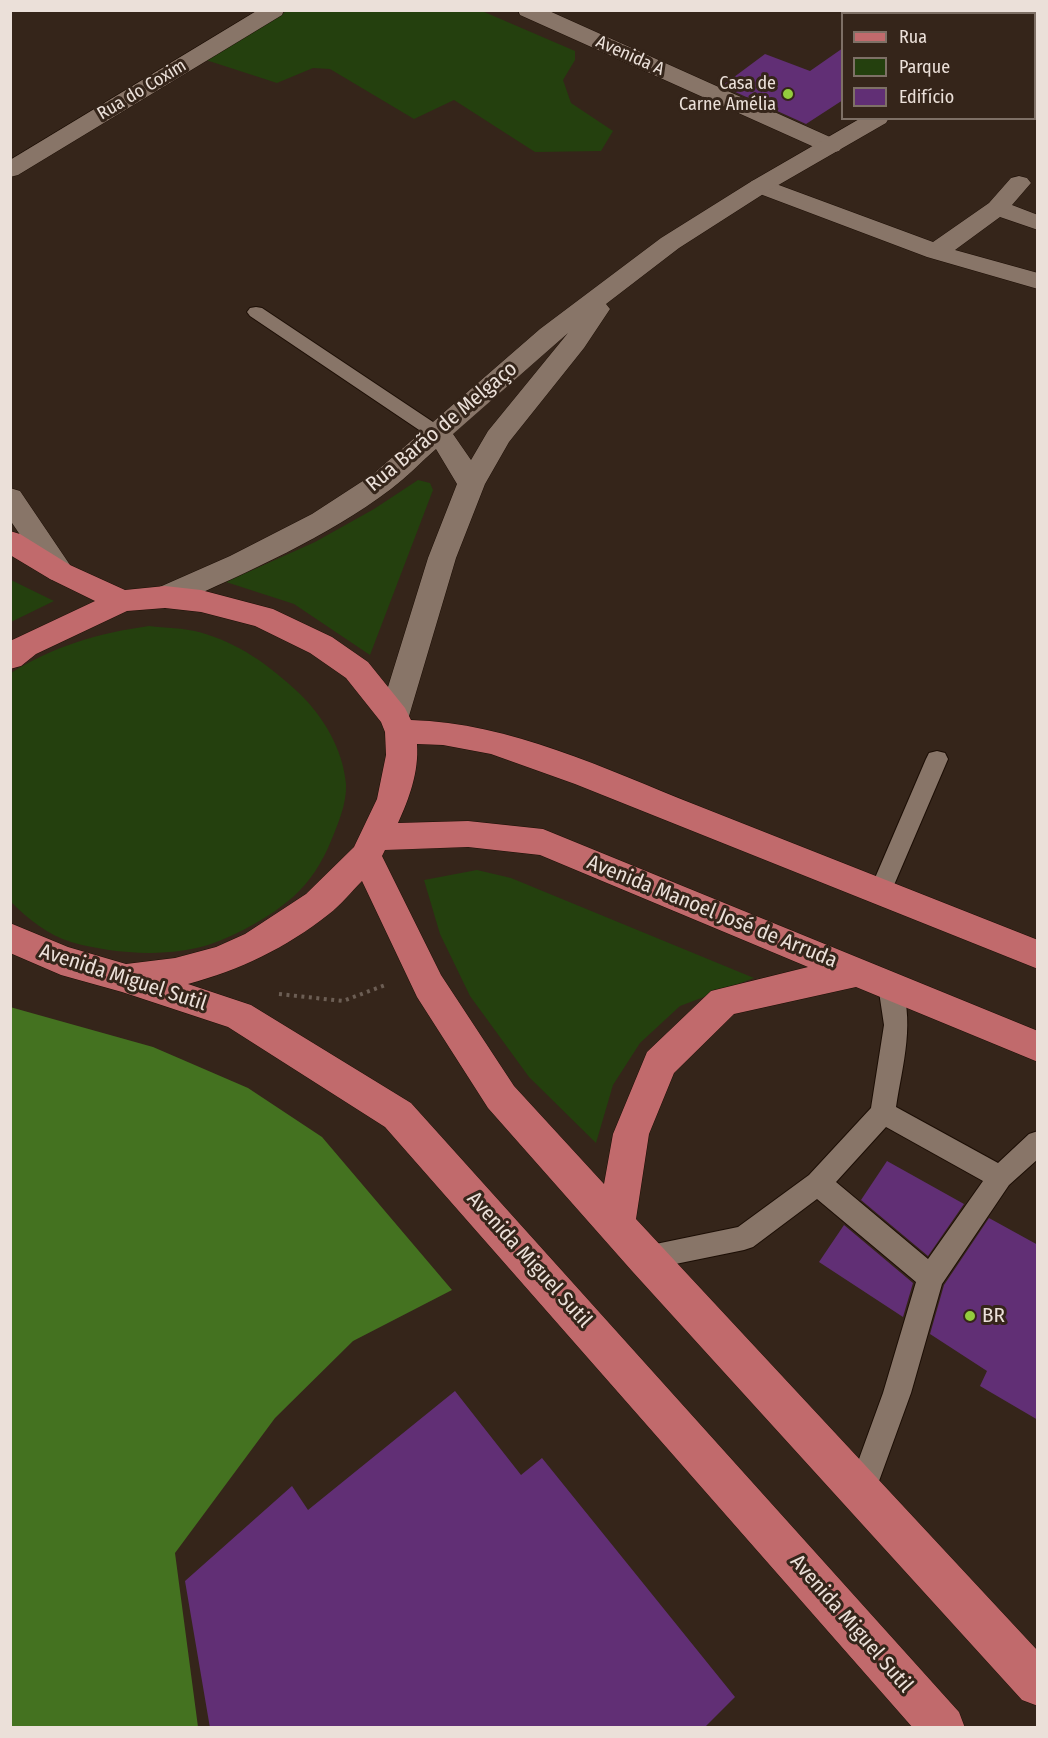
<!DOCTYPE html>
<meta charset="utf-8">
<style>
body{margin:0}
#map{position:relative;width:1048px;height:1738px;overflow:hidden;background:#35251a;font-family:"Fira Sans Condensed",sans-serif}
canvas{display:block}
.frame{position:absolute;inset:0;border:12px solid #ebe0d9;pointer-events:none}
.legend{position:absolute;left:841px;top:12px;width:195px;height:108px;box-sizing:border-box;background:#35251a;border:2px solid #7e7066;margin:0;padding:8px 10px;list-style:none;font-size:18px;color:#ebe0d9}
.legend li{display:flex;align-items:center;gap:12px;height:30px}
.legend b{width:30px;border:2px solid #7e7066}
</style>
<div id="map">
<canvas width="1048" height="1738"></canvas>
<div class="frame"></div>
<ul class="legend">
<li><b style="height:8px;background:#c16a6c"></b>Rua</li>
<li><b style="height:16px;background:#24400e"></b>Parque</li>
<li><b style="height:16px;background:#612f75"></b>Edifício</li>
</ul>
</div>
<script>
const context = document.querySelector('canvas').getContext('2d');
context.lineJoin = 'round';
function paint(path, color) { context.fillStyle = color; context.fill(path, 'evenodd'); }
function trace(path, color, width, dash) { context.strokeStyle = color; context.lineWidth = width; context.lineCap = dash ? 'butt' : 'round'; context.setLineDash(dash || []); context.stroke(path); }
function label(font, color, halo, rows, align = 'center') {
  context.font = font + ' "Fira Sans Condensed",sans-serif'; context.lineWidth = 6; context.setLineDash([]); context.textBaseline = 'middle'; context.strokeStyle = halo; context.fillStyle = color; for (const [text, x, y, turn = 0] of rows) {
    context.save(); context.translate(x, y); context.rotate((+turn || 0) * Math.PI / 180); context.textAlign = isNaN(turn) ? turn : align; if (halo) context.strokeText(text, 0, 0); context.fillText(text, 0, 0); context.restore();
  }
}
const green = new Path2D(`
 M287 11H482L575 51V60L563 80 571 103 613 131 601 151 535 152 454 100 414 119 330 69 313 68 277 83 206 60Z
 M418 480 430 483 433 490 370 655 294 604 226 582 315 542 374 509Z
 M10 580H11L54 601 11 622Z
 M149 626C165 628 184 628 199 632 239 643 269 665 299 693 323 716 343 749 346 784 347 803 338 824 331 841 323 861 310 882 293 897 270 917 239 934 211 944 169 958 113 954 71 942 48 935 28 919 11 902V673C54 646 99 633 149 626Z
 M477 870 511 878 754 978 680 1006 640 1043 613 1085 596 1143 529 1077 470 996 440 934 424 880Z`);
const forest = new Path2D(`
 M10 1007 153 1047 248 1088 322 1137 452 1290 353 1341 275 1418 175 1553 198 1727H11Z`);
const building = new Path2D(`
 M843 48V100L806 124 722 86 765 54 810 71Z
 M887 1161 964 1204 928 1256 861 1200Z
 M989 1218 1038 1245V1420L980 1386 987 1371 930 1334 944 1285Z
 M844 1225 913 1283 903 1317 819 1262Z
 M455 1391 521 1475 542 1458 735 1697 704 1728H210L185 1581 292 1486 308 1510Z`);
const path = new Path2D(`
 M279 994 343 1001 388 984`);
const service = new Path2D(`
 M256 307 262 308 445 430 447 434 445 438 438 440 431 438 250 316 247 312 250 308Z
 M937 751 945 753 948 759 888 899 880 901 872 899 869 892 926 759 929 753Z
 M890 975 898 978C917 1017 902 1067 896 1107L998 1163 1029 1134 1038 1131V1159L1009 1185 942 1284 911 1393 875 1492 871 1502 861 1506 851 1502 847 1492 883 1393 916 1282 817 1199 753 1247 744 1250 646 1270 637 1267 633 1258 637 1249 646 1246 738 1227 809 1175 871 1108 884 1025 878 985 882 978ZM886 1127 983 1181 928 1259 836 1182Z`);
const minor = new Path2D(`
 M258 10H284L282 15 18 175 10 177V160Z
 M518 10H547L839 141 843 146 839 151 831 153 823 151 520 15Z
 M1034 43H1038V56H1034Z
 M1019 176 1027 178 1031 183 1012 205 1038 215V230L1000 217 955 250 1038 273V289L927 257 752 191 748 186 752 181 760 179 768 181 933 242 989 203 1011 178Z
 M10 488 20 491 70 565 74 572 70 579 60 582 50 579 10 520Z`);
const tertiary = new Path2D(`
 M1034 20H1038V34H1034Z
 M861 118H889L886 123 768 191 679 248 606 304 610 309 584 348 509 442 485 484 456 558 409 716 405 724 394 728 383 724 379 716 428 558 457 484 436 449C421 462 407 477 391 489 326 538 249 571 175 605L165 608 155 605 150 597 155 589 230 556 312 514 372 475 540 329 661 238 752 181ZM568 333 488 431 471 460 453 434Z`);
const primary = new Path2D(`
 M10 531 20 534 70 565 125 590 165 586 201 590 273 609 332 637 368 662 405 708 411 720C511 723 605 769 696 805 810 850 924 895 1038 940V969L575 784 491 754 443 745 417 744C419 772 409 799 398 823L468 821 543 829 1038 1031V1062L856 987 734 1014 674 1073 649 1134 636 1219 1038 1651V1706L1022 1700 632 1271 488 1108 417 997 362 881C351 892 341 905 329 914 286 948 240 970 188 984L251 1005 411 1103 959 1712 965 1728H913L385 1127 228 1027 122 992 61 975 10 953V923L68 947 126 964 175 958 216 947 245 934 306 894 354 847 377 799 386 755 385 732 381 722 346 678 310 653 255 626 201 612 165 608 127 611 36 654 21 666 10 669V641L95 601 50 579 10 555ZM468 847 540 855 808 967 711 991 647 1052 613 1134 604 1184 514 1086 441 975 382 856 385 850Z`);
const markers = [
 [788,94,6,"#93cc3d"],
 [970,1316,6,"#93cc3d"]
];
const farStreetnames = [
 ["Avenida A",630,56,24],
 ["Rua do Coxim",142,90,-31]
];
const farPoinames = [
 ["Casa de",776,84],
 ["Carne Amélia",776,105]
];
const streetNames = [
 ["Rua Barão de Melgaço",442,427,-40],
 ["Avenida Manoel José de Arruda",712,912,22],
 ["Avenida Miguel Sutil",123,978,18],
 ["Avenida Miguel Sutil",529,1260,48],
 ["Avenida Miguel Sutil",851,1624,49]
];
const poiNames = [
 ["BR",982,1316]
];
paint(green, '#24400e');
paint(forest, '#447220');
paint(building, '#612f75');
trace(service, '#1c0e05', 2);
trace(minor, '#1c0e05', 1);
trace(tertiary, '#1c0e05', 1);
trace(primary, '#1c0e05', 1);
trace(path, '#6c5e54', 4, [3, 4.5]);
paint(service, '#887568');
paint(minor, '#887568');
paint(tertiary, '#887568');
paint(primary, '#c16a6c');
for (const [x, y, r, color] of markers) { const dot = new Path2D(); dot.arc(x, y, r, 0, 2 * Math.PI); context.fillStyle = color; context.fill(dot); trace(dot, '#35251a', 2); }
label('18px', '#ebe0d9', '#35251a', farStreetnames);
label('18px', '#ebe0d9', '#35251a', farPoinames, 'right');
label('21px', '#ebe0d9', '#35251a', streetNames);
label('21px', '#ebe0d9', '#35251a', poiNames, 'left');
</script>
